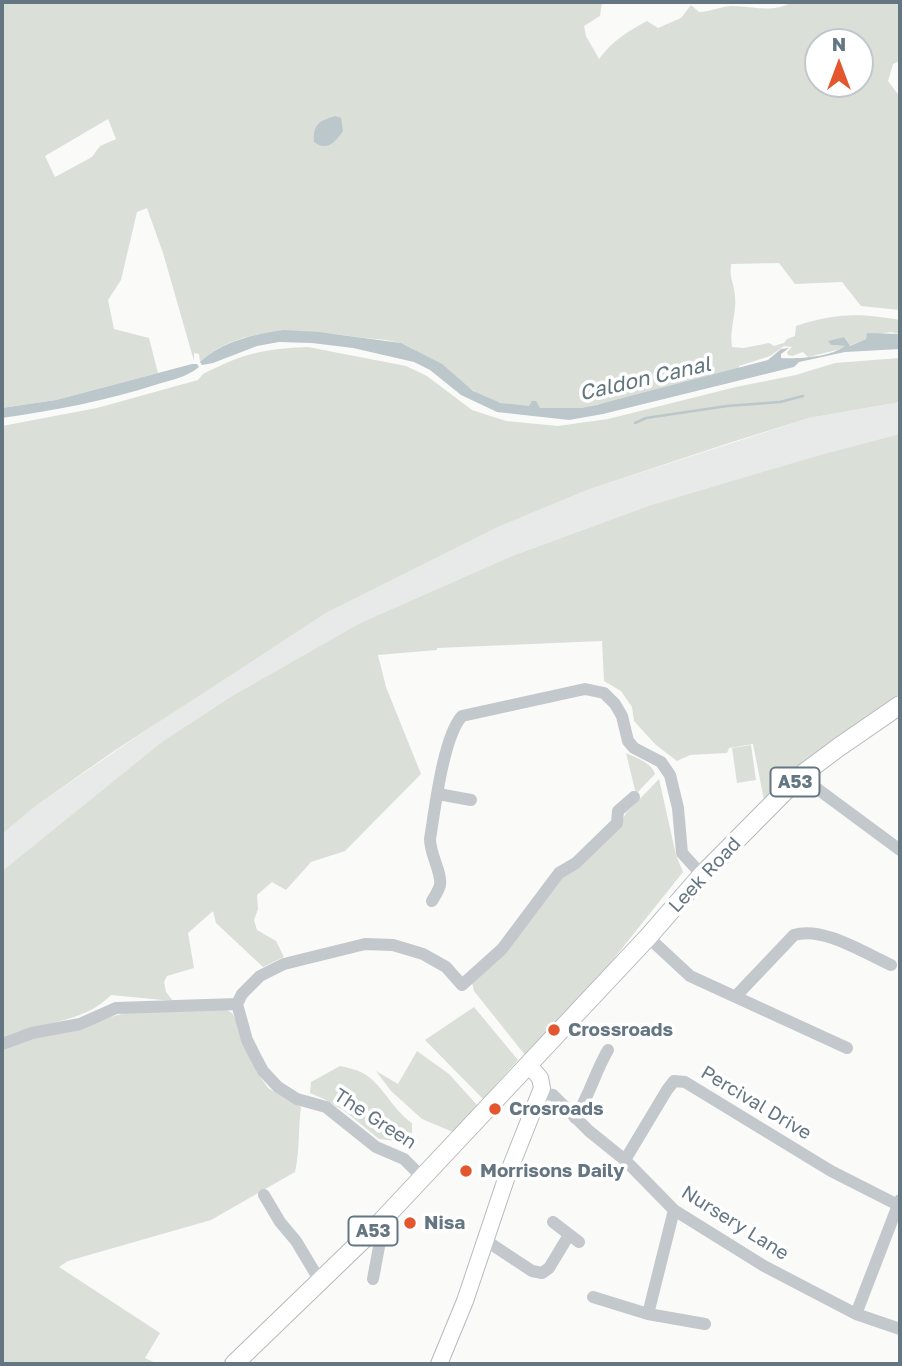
<!DOCTYPE html>
<style>
body{margin:0}
#map{position:relative;width:902px;height:1366px;overflow:hidden;background:#fafaf8;font-family:"Golos Text",sans-serif}
canvas{display:block}
.frame{position:absolute;inset:0;border:4px solid #657683;pointer-events:none}
.north{position:absolute;left:804px;top:28px;width:70px;height:70px;box-sizing:border-box;background:#fff;border:2px solid #c1c8cd;border-radius:50%;rotate:0deg;font-size:19px;font-weight:700;line-height:28px;text-align:center;color:#657683}
.north::after{content:'';display:block;margin:auto;width:24px;height:32px;background:#e4572e;clip-path:polygon(50% 0,100% 100%,50% 72%,0 100%)}
</style>
<div id="map">
<canvas width="902" height="1366"></canvas>
<div class="frame"></div>
<div class="north">N</div>
</div>
<script>
const context = document.querySelector('canvas').getContext('2d');
context.lineJoin = 'round';
function paint(path, color) { context.fillStyle = color; context.fill(path, 'evenodd'); }
function trace(path, color, width, dash) { context.strokeStyle = color; context.lineWidth = width; context.lineCap = dash ? 'butt' : 'round'; context.setLineDash(dash || []); context.stroke(path); }
function label(font, color, halo, rows, align = 'center') {
  context.font = font + ' "Golos Text",sans-serif'; context.lineWidth = 7; context.setLineDash([]); context.textBaseline = 'middle'; context.strokeStyle = halo; context.fillStyle = color; for (const [text, x, y, turn = 0] of rows) {
    context.save(); context.translate(x, y); context.rotate((+turn || 0) * Math.PI / 180); context.textAlign = isNaN(turn) ? turn : align; if (halo) context.strokeText(text, 0, 0); context.fillText(text, 0, 0); context.restore();
  }
}
const built = new Path2D(`
 M900 402V434L648 506 512 556 360 623 232 696 163 741 2 871V834L37 805 199 694 326 613 498 527 587 490 809 418Z`);
const green = new Path2D(`
 M2 2H602L600 16 584 26 586 36 599 59C612 41 627 32 647 21L658 28 681 18 691 5 699 12C711 12 721 6 732 6 754 6 772 14 792 2H896L900 4V61L893 64 888 81 900 97V310L861 306 842 282 795 284 779 263 731 264C729 278 734 283 735 296 737 313 729 329 732 347L744 348 769 343 774 346 784 343 787 339 795 336 796 326C837 313 858 313 900 320V334L891 332 867 336 866 339 849 346 844 337 829 341 831 345 845 346V348L808 357 803 352 792 356 788 355 787 352 792 347 784 346 770 356 739 366 738 375 580 408C546 409 502 410 472 390 454 377 420 350 400 343 387 339 371 339 358 337 305 330 243 323 200 362L199 354 194 353V361L163 253 147 208 137 212 121 280 108 300 114 329 149 338 158 373 56 400 2 408ZM818 42H860V84H818ZM108 119 116 139 100 146 92 157 55 177 45 156Z
 M308 347 406 366 427 376 472 410 506 421 558 426 608 419 736 387 796 375 835 363 900 358V402L809 418 732 442 587 490 498 527 326 613 114 751 37 805 2 834V426L97 408 198 380 203 374C244 353 263 349 308 347Z
 M900 434V693L832 741 804 763 765 805 753 744 729 748 727 753 690 755 677 761 656 745 634 721 632 707 621 691 604 681 602 641 437 648V650L378 655 386 687 421 774 345 851 311 862 286 890 272 882 257 895 258 909 254 920 257 930 276 941 284 957 263 967 216 923 213 911 188 933 194 968 167 976 164 982 166 992 173 1001 111 995C82 1025 38 1021 2 1038V871L163 741 232 696 360 623 512 556 648 506 817 456Z
 M751 745 756 780 737 783 732 748Z
 M626 753C636 758 651 762 655 774L636 794Z
 M659 779 676 855 683 872 592 986 525 1055 474 991 472 983 561 875 619 827 626 813Z
 M474 1007 518 1060 483 1099 425 1040Z
 M225 1008 233 1014 257 1072 268 1088 301 1107C298 1129 300 1150 295 1172L211 1220 68 1261 59 1267 160 1333 145 1358 158 1364H2V1049L31 1037 134 1011Z
 M417 1051 449 1074 477 1105 453 1132 422 1119 391 1091 376 1071 398 1084Z
 M340 1066C349 1068 359 1070 366 1075 384 1087 393 1110 412 1123V1133L396 1141 379 1139 346 1112 324 1099 310 1093 311 1082Z`);
const water = new Path2D(`
 M335 116 341 118 343 131C335 142 327 152 314 142 313 124 319 121 335 116Z
 M284 330 319 332 401 343 442 364 473 391 489 398 501 403 529 406 532 401H536L540 408H580L596 405 768 360 781 349 789 348 781 354V358C799 359 831 357 845 346L831 345 828 341 844 337 850 346 866 339 867 333 900 334V349L845 352 799 362 794 367 603 414 569 420 497 412 461 395 430 370 414 362 353 348 312 343 279 342 257 346 213 363 202 365 200 362C223 341 254 334 284 330Z
 M192 364H197L199 367C187 377 172 380 158 384 107 401 55 410 2 418V408L56 400Z`);
const stream = new Path2D(`
 M635 423 646 418 727 406 780 402 803 396`);
const minor = new Path2D(`
 M800 776 900 850
 M438 794 471 800
 M432 901C435 896 439 890 440 885 442 872 430 855 430 839 435 809 443 737 462 716L585 689 604 693 615 704 622 716 628 741 634 748 661 762 670 775 678 808 682 853 702 875
 M648 937 690 976 847 1048
 M736 996 794 935C823 926 864 953 891 965
 M2 1044 32 1033 80 1024 116 1008 237 1004
 M538 1098 546 1094 553 1095 589 1131 625 1160 674 1210 764 1266 856 1314 900 1329
 M575 1118C589 1097 595 1072 608 1050
 M625 1160 667 1090 674 1081 685 1082 831 1171 898 1205
 M423 1178 404 1159 376 1147 326 1107 297 1099 278 1087 263 1071 255 1056 247 1040 237 1004 242 994 260 976 284 964 365 944 393 945 423 954 446 967 462 985 502 949 559 873 576 863 617 823 618 811 634 797
 M264 1195 280 1222 296 1241 320 1281
 M553 1222 579 1242
 M485 1240 532 1271 542 1273 549 1268 569 1235
 M373 1279 381 1236 375 1228
 M593 1297 648 1314 705 1324
 M648 1314 674 1210
 M856 1314 900 1200`);
const major = new Path2D(`
 M439 1364 465 1301 507 1176 542 1088 540 1078 528 1064`);
const highway = new Path2D(`
 M234 1364 375 1228 648 937 702 875 800 776 839 747 900 705`);
const markers = [
 [554,1030,7,"#e4572e"],
 [495,1109,7,"#e4572e"],
 [466,1171,7,"#e4572e"],
 [410,1223,7,"#e4572e"]
];
const shields = [
 [795,782,49],
 [373,1231,49]
];
const shieldNames = [
 ["A53",795,782],
 ["A53",373,1231]
];
const streetNames = [
 ["Leek Road",705,875,-47],
 ["Percival Drive",756,1103,31],
 ["The Green",375,1119,33],
 ["Nursery Lane",735,1223,32]
];
const poiNames = [
 ["Crossroads",568,1030],
 ["Crosroads",509,1109],
 ["Morrisons Daily",480,1171],
 ["Nisa",424,1223]
];
const waterNames = [
 ["Caldon Canal",645,379,-13]
];
paint(built, '#e8e9e9');
paint(green, '#dadfd7');
paint(water, '#bbc7cb');
trace(stream, '#bbc7cb', 2.5);
trace(major, '#b5babe', 18);
trace(highway, '#b4b9bd', 20);
trace(minor, '#c3c8cc', 12);
trace(major, '#fff', 16);
trace(highway, '#fff', 18);
for (const [x, y, r, color] of markers) { const dot = new Path2D(); dot.arc(x, y, r, 0, 2 * Math.PI); context.fillStyle = color; context.fill(dot); trace(dot, '#fff', 2.5); }
for (const [x, y, w] of shields) { const box = new Path2D(); box.roundRect(x - w / 2, y - 14.5, w, 29, 5); context.fillStyle = '#fff'; context.fill(box); trace(box, '#657683', 2); }
label('bold 18px', '#657683', null, shieldNames);
label('19px', '#657683', '#fff', streetNames);
label('bold 19px', '#657683', '#fff', poiNames, 'left');
label('italic 21px', '#60757c', '#fff', waterNames);
</script>
